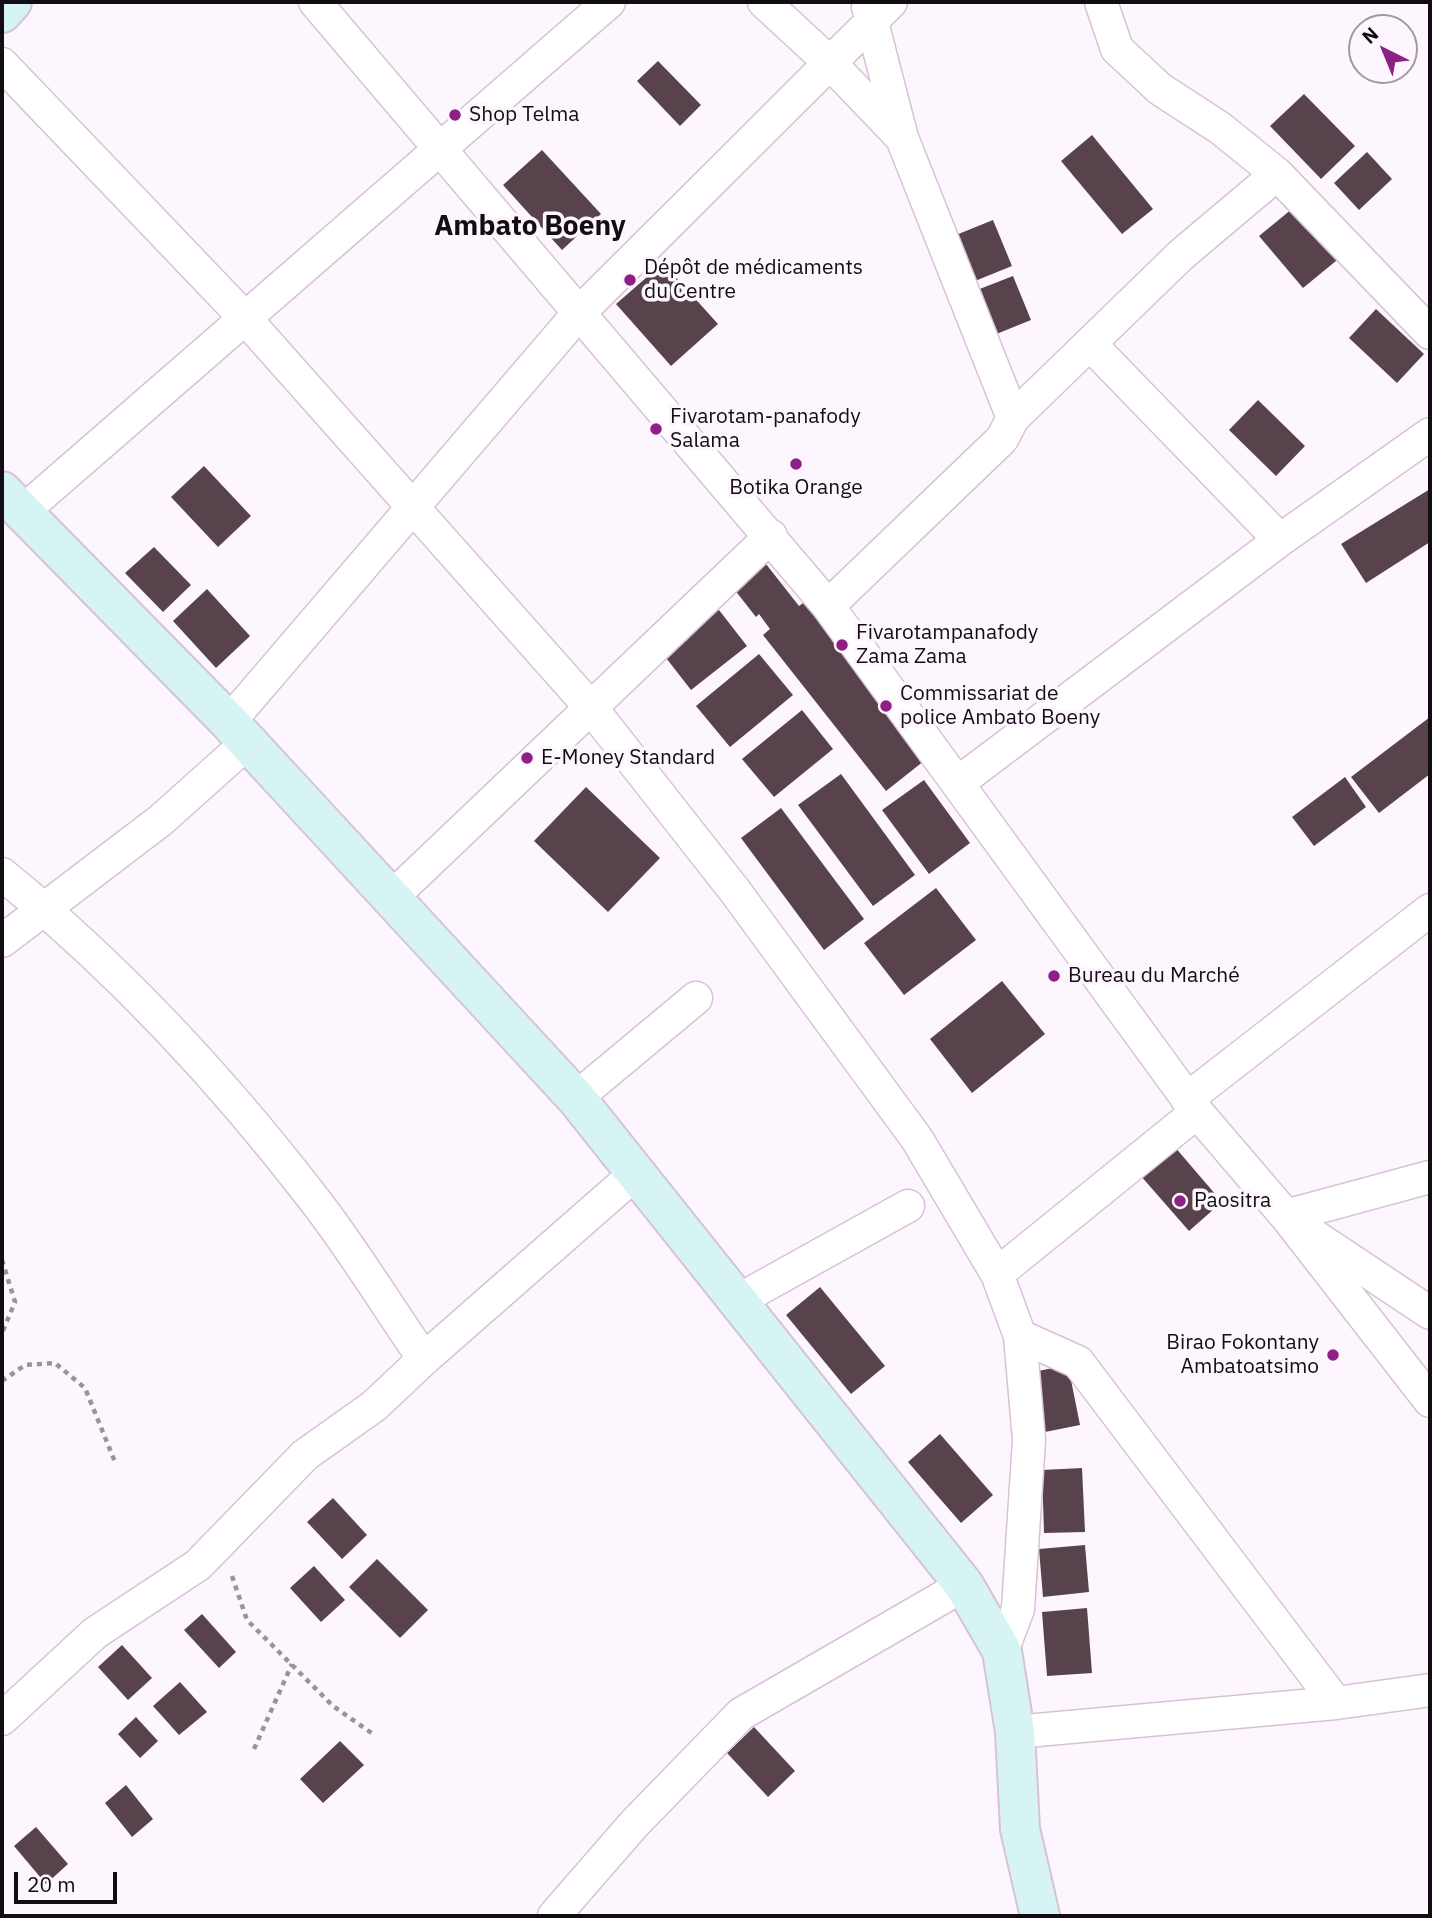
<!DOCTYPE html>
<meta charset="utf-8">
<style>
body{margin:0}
#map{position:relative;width:1432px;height:1918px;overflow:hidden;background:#fef6fe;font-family:"IBM Plex Sans",sans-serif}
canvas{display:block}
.frame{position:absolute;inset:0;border:4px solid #130d13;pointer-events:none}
.north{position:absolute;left:1348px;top:14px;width:70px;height:70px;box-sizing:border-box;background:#fef6fe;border:2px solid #a099a0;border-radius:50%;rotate:317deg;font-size:19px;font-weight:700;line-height:28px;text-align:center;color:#130d13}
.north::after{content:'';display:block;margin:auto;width:24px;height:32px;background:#8c2084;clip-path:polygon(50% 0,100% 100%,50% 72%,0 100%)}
.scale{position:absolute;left:14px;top:1872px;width:103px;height:32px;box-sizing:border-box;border:4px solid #130d13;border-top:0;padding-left:9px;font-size:21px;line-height:24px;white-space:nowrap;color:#130d13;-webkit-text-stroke:5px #fef6fe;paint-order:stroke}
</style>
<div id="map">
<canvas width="1432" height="1918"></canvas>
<div class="frame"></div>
<div class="north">N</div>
<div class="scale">20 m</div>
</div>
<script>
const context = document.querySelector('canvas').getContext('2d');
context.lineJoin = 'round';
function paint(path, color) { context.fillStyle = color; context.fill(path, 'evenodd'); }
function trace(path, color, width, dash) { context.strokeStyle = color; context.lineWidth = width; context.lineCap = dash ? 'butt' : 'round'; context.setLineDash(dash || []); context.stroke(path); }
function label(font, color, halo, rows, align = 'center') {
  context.font = font + ' "IBM Plex Sans",sans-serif'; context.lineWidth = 7; context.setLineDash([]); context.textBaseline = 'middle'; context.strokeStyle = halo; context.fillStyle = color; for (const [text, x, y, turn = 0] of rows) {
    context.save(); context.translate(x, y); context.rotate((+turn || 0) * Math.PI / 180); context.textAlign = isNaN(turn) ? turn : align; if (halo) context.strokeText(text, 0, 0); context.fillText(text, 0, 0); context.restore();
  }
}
const building = new Path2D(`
 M658 61 701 105 680 126 637 81Z
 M1304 94 1355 146 1321 179 1270 126Z
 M1092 135 1153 209 1122 234 1061 161Z
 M542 150 601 214 562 250 503 185Z
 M1367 152 1392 179 1359 210 1334 183Z
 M1298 204 1342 256 1303 288 1259 236Z
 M993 220 1012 266 975 281 956 235Z
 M663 263 718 324 671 366 616 304Z
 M1013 276 1031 320 994 335 977 290Z
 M1376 309 1424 354 1397 383 1349 338Z
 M1258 400 1305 446 1276 476 1229 430Z
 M204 466 251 516 218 547 171 497Z
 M1430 489V542L1366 583 1341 544Z
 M154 547 191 585 163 612 125 573Z
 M766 564 799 606 806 601 929 757 886 791 763 635 770 629 759 614 756 617 734 589Z
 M207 589 250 636 216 668 173 621Z
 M719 610 747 646 691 690 663 654Z
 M759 654 793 695 730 747 696 706Z
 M802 710 833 749 774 797 742 759Z
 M1430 717V774L1379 813 1351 777Z
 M841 774 915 875 873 906 798 805Z
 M1345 777 1366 807 1314 846 1292 817Z
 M924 780 970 843 929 874 882 810Z
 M586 787 660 858 608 912 534 841Z
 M781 808 864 919 824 950 741 838Z
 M936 888 976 940 904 995 864 943Z
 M1002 981 1045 1034 972 1093 930 1039Z
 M1174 1146 1222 1202 1189 1231 1140 1175Z
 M820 1287 885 1366 851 1394 786 1315Z
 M1068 1365 1080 1425 1040 1433 1028 1373Z
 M940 1434 993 1495 961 1523 908 1462Z
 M1082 1468 1085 1532 1044 1533 1042 1470Z
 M333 1498 367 1535 342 1559 307 1522Z
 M1085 1545 1089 1592 1043 1597 1039 1549Z
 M377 1559 428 1610 400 1638 349 1587Z
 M314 1566 345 1600 321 1622 290 1588Z
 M1087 1608 1092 1673 1047 1676 1042 1612Z
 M202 1614 236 1652 219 1668 184 1630Z
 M122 1645 152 1678 128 1700 98 1667Z
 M180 1682 207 1712 179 1735 153 1706Z
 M136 1717 158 1741 140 1758 118 1734Z
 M754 1727 795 1771 768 1797 727 1753Z
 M340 1741 364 1765 323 1803 300 1779Z
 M126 1785 153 1819 132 1837 105 1803Z
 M36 1827 68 1864 46 1884 14 1846Z`);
const path = new Path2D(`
 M2 1260 15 1302 2 1333
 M2 1381 25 1365 55 1363 85 1388 115 1462
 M232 1576 247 1620 333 1706 373 1734
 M254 1749 292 1664`);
const street = new Path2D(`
 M315 2 828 606 1197 1112 1286 1216 1430 1401
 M764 2 830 63 900 136
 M1101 2 1117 49 1160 89 1220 128 1277 174 1430 333
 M2 64 244 317 592 709 735 891 917 1139 997 1274 1020 1336 1029 1440 1018 1609 1002 1651
 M1091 345 1280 540
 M1013 418 1181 255 1277 174
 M21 513 609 2
 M828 606 1002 439 1013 418 902 138 868 7
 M229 722 579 313 891 2
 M959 782 1280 540 1430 434
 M2 874C118 968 222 1080 313 1198 353 1249 387 1306 424 1359L635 1174
 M391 898 771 536
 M2 941 161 820 247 743
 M576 1098 696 998
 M1187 1099 1430 910
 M1286 1216 1430 1177
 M1310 1233 1430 1313
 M997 1274 1197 1112
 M737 1301 908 1206
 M1336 1703 1430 1690
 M2 1719 95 1633 198 1565 305 1455 374 1406 424 1359
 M1015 1732 1336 1703 1078 1362 1020 1336
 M554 1916 634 1824 741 1714 964 1585`);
const secondary = new Path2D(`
 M2 13 12 2
 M2 491 229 722 576 1098 964 1585 1002 1651 1015 1732 1020 1829 1040 1916`);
const markers = [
 [455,115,7,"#8c2084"],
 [630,280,7,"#8c2084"],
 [656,429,7,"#8c2084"],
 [796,464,7,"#8c2084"],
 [842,645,7,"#8c2084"],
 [886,706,7,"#8c2084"],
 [527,758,7,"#8c2084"],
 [1054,976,7,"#8c2084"],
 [1180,1201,7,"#8c2084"],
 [1333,1355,7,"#8c2084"]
];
const poiNames = [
 ["Shop Telma",469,115],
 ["Dépôt de médicaments",644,268],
 ["du Centre",644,292],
 ["Fivarotam-panafody",670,417],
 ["Salama",670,441],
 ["Botika Orange",796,488,"center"],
 ["Fivarotampanafody",856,633],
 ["Zama Zama",856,657],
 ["Commissariat de",900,694],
 ["police Ambato Boeny",900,718],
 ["E-Money Standard",541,758],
 ["Bureau du Marché",1068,976],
 ["Paositra",1194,1201],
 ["Birao Fokontany",1319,1343,"right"],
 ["Ambatoatsimo",1319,1367,"right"]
];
const districtNames = [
 ["Ambato Boeny",530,227]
];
paint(building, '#58434d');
trace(street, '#d6c3d5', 35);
trace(secondary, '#d6c3d5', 42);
trace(path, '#9a939a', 4.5, [5, 5]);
trace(street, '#fff', 32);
trace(secondary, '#d7f4f5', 38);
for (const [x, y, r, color] of markers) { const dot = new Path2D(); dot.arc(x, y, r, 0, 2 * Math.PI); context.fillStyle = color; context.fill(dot); trace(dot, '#fef6fe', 2.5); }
label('21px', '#130d13', '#fef6fe', poiNames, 'left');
label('bold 28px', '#130d13', '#fef6fe', districtNames);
</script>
